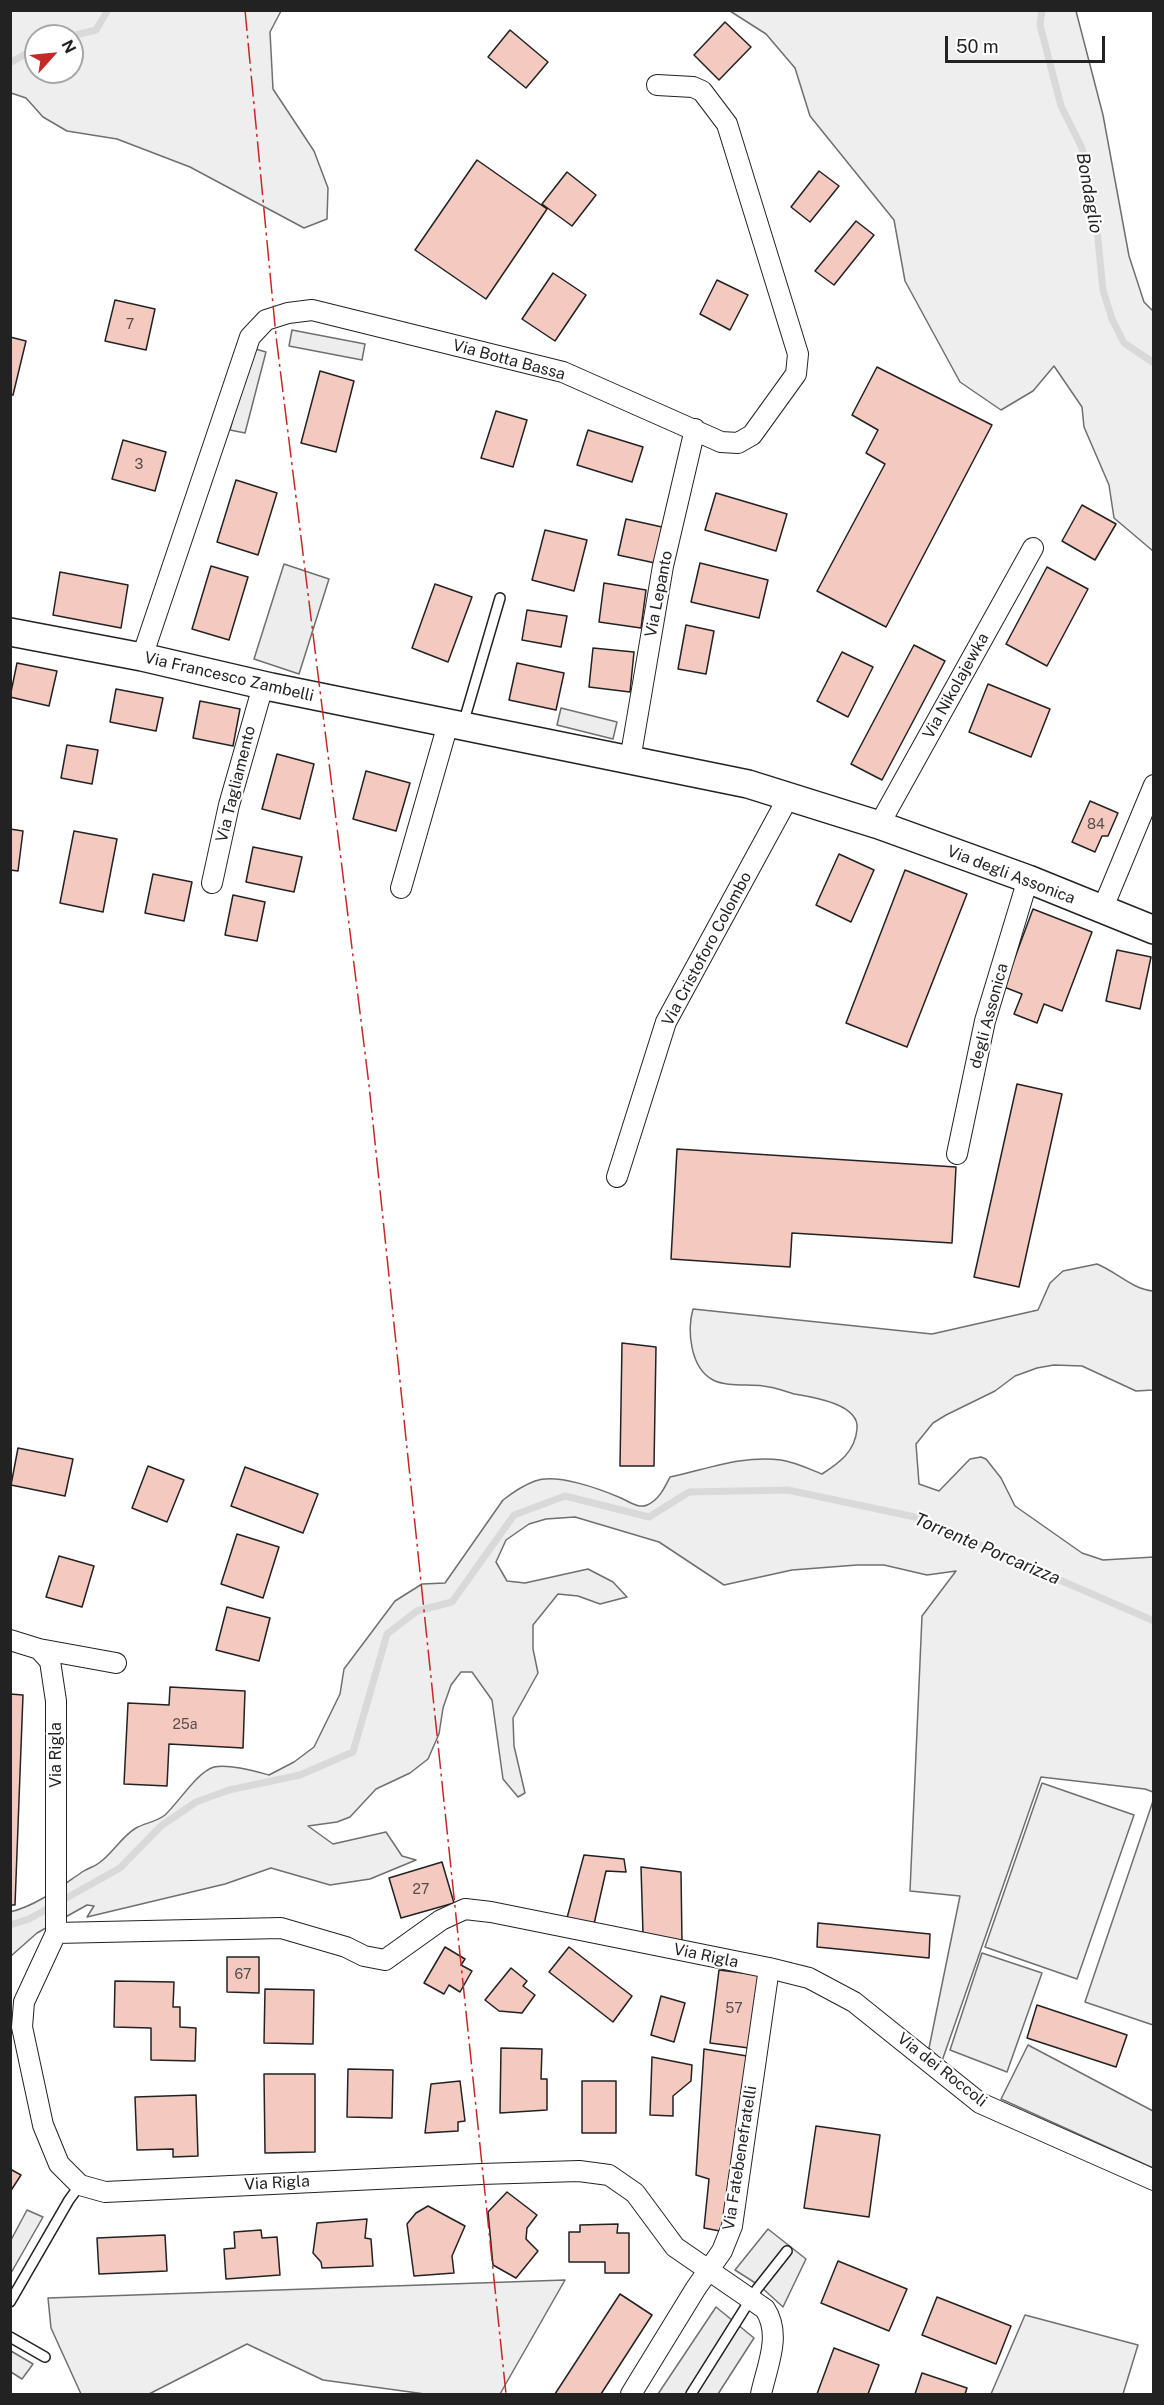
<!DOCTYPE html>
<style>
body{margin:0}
#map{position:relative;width:1164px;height:2405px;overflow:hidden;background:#fff;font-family:"Public Sans",sans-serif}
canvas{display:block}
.frame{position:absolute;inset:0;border:12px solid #222;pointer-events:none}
.north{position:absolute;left:24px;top:24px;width:60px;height:60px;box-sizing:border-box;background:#fff;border:2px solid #a7a7a7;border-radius:50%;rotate:63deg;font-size:16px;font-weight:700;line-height:24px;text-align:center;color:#222}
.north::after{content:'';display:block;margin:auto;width:21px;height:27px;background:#c62828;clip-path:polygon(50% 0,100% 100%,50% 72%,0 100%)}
.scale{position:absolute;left:945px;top:36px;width:160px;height:27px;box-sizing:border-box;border:3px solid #222;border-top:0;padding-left:8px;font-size:18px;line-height:21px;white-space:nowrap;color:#222;-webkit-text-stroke:4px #fff;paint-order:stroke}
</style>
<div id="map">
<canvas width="1164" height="2405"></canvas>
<div class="frame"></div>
<div class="north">N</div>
<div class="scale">50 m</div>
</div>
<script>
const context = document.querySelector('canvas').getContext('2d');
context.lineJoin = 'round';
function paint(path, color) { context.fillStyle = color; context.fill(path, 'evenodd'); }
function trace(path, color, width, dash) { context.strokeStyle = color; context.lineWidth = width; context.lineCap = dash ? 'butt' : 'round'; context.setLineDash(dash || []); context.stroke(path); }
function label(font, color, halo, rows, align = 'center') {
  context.font = font + ' "Public Sans",sans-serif'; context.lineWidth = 4.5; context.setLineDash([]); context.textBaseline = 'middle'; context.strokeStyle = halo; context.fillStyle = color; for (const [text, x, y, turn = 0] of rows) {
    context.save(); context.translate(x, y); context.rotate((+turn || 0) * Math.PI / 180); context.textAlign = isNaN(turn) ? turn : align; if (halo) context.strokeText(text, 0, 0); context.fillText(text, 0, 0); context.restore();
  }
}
const green = new Path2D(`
 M11 10 281 11 270 32 273 89 314 151 328 188 327 219 304 228 190 167 117 139 67 131 43 117 26 98 11 93ZM36 36H72V72H36Z
 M730 11H1076L1103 115 1129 256 1144 302 1153 311V551L1114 518 1109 485 1084 427 1082 407 1054 366 1033 391 1001 410 960 382 905 281 894 220 810 116 795 68 766 34Z
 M1097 1264C1117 1272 1132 1289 1153 1291V1390L1136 1391 1082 1366 1054 1365 1037 1368 1015 1376 995 1391 946 1415 933 1423 916 1444 919 1484 939 1491 970 1459 981 1457 986 1459 1001 1478 1015 1506 1082 1553 1103 1560 1154 1557 1153 1792 1145 1789 1041 1777 942 2061 929 2048 960 1896 910 1891 922 1616 956 1571 927 1575 884 1565H857L792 1570 724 1585 659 1542 575 1517 546 1519 529 1524 506 1540 496 1562 507 1581 525 1583 588 1569 613 1582 627 1597 600 1604 578 1596 558 1594 533 1625V1649L538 1673 513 1718 514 1746 525 1793 518 1797 503 1779 492 1700 472 1672H461L451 1685 443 1708 439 1734 428 1759 410 1773 376 1789 350 1817 337 1822 308 1826 333 1844 386 1832 402 1856 416 1860 370 1879 330 1885 271 1868 225 1884 87 1917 94 1906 87 1905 37 1933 11 1956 10 1912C38 1905 60 1887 82 1872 88 1868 94 1867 99 1863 112 1854 122 1836 136 1828 145 1823 156 1822 165 1815 179 1802 197 1772 214 1767 230 1764 254 1771 269 1775L294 1762 314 1747 340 1694 344 1669 395 1601 422 1584 445 1583 503 1500C512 1493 524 1485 535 1481 557 1473 600 1489 621 1498 628 1501 639 1509 647 1505 659 1500 665 1487 670 1477 708 1469 742 1455 781 1460 795 1462 809 1469 822 1474 839 1463 855 1452 857 1429 860 1404 812 1397 794 1394 784 1391 774 1387 763 1386 748 1384 727 1387 713 1380 690 1368 687 1330 693 1309L932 1334 1038 1310 1050 1283 1063 1271Z
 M1042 1783 1134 1815 1077 1979 985 1947Z
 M1153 1801V2025L1085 2002Z
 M565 2280 500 2394H425L323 2380 247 2344 149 2394H81L51 2328 48 2298Z
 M1025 2315 1138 2345 1123 2394H991Z`);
const parking = new Path2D(`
 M292 330 365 344 362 360 289 346Z
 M252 348 266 352 245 433 230 430Z
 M284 564 329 579 299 674 254 659Z
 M561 708 617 722 613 739 557 725Z
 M982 1953 1042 1973 1007 2072 950 2050Z
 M1028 2045 1153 2111V2168L1001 2099Z
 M27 2210 43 2217 11 2273V2240Z
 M768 2229 806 2259 783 2307 760 2286 735 2270Z
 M716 2307 754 2338 718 2394H658Z
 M11 2351 33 2364 22 2379 11 2372Z`);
const stream = new Path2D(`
 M1042 10 1040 25 1061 106 1082 148 1096 220 1103 290 1112 319 1124 343 1154 363
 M72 36 96 30 108 10
 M10 63 36 48
 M10 1925 29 1919 120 1868 161 1826 196 1802 229 1790 300 1775 353 1752 387 1634 417 1611 452 1602 514 1515 565 1496 649 1517 689 1492 788 1490 915 1517 1154 1621`);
const building = new Path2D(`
 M725 22 751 47 719 80 694 55Z
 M510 30 548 62 526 88 488 57Z
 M477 160 547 209 486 299 415 250Z
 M819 171 839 186 810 222 791 207Z
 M567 172 596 195 572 226 542 204Z
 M856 221 874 235 834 285 815 271Z
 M553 273 586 295 555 341 522 319Z
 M717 280 748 295 730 330 700 314Z
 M115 300 155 309 146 350 105 341Z
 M10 337 26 341 13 395H10Z
 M877 367 992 425 886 627 817 591 885 464 866 453 878 430 852 415Z
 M320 371 354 381 336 452 301 443Z
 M496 411 527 420 513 467 481 458Z
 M588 430 643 447 632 482 577 465Z
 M123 440 166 452 155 491 112 479Z
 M236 480 277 493 258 555 217 542Z
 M716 493 787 514 776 551 705 530Z
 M1082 505 1116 524 1095 560 1062 541Z
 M626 519 662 527 655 563 618 555Z
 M545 530 587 540 574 591 532 580Z
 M700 563 768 580 759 618 691 602Z
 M211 566 248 577 229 640 192 629Z
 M1047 567 1088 589 1047 666 1006 644Z
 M60 572 128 585 121 628 53 615Z
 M604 583 646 590 641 628 599 622Z
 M435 584 472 597 448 662 412 648Z
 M527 610 567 616 561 647 522 640Z
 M686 625 714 631 706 674 678 669Z
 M914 645 945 661 882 780 851 764Z
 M593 648 634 652 630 692 589 687Z
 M842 652 873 667 848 717 817 701Z
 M17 663 57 671 49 706 10 697Z
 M517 663 564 673 556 710 509 700Z
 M988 684 1050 709 1031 757 969 732Z
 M116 689 163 698 156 731 110 722Z
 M200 701 240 709 233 746 193 738Z
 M67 745 98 750 92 784 61 778Z
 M277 754 314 764 300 819 262 809Z
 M366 771 410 783 396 831 353 819Z
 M1090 801 1118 813 1108 836H1102L1095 852 1072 842Z
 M10 829 23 831 18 871 10 870Z
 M74 831 117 839 103 912 60 903Z
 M253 847 302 857 294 892 246 882Z
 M839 854 874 870 851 922 816 905Z
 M905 870 967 894 907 1047 846 1023Z
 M153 874 192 882 184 921 145 913Z
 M233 895 265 902 257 941 225 935Z
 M1033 909 1092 932 1062 1011 1044 1004 1037 1023 1014 1014 1022 994 1004 987Z
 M1117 950 1151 957 1140 1009 1106 1001Z
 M1017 1084 1062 1094 1019 1287 974 1277Z
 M677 1149 956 1167 952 1243 792 1233 790 1267 671 1259Z
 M622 1343 656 1347 654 1466H620Z
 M18 1448 73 1459 65 1496 11 1485Z
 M148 1466 184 1480 167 1522 132 1508Z
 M245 1467 318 1494 303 1533 231 1506Z
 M237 1534 279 1547 263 1598 221 1584Z
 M59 1556 94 1566 82 1607 46 1597Z
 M227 1607 270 1618 259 1661 216 1650Z
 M170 1687 245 1691 243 1748 169 1744 167 1786 124 1784 128 1703 169 1705Z
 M10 1694 23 1695 15 1905H10Z
 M584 1855 624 1859 626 1872 606 1871 594 1924 567 1918Z
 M442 1862 454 1903 401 1918 389 1878Z
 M641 1867 681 1872 682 1943 643 1934Z
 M818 1923 930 1934 929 1958 817 1947Z
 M445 1947 465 1959 461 1965 472 1971 460 1992 449 1985 444 1994 424 1983Z
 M569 1947 632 1996 613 2022 549 1972Z
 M227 1957H259V1993L227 1992Z
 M511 1968 527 1981 523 1986 535 1995 522 2013 499 2011 485 2000Z
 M719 1970 759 1975 749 2048 710 2043Z
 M115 1981 174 1982 173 2007H180V2027L196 2028 195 2061 151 2060V2028L114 2027Z
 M265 1989 314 1990 313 2044 264 2043Z
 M661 1996 685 2003 674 2042 651 2035Z
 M1037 2005 1127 2035 1116 2067 1027 2038Z
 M501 2048 542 2049 541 2079H547V2110L500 2113Z
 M704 2049 747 2056 725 2232 704 2228 709 2179 696 2175Z
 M652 2057 692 2065 691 2081 673 2096V2116L650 2115Z
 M348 2069 393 2070 392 2118 347 2117Z
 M264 2074H315V2152L265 2153Z
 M460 2081 465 2121 458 2122V2131L425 2133 431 2084Z
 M582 2081H616V2133H582Z
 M196 2095 198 2156 173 2157V2149L137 2150 135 2097Z
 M816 2126 880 2135 869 2217 804 2208Z
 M10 2169 21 2175 10 2192Z
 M507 2192 537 2215 527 2228 526 2239 538 2251 516 2278 493 2265 488 2212Z
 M428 2206 465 2226 452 2256 454 2273 414 2276 407 2224 416 2213Z
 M367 2219 365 2238 371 2239 373 2266 322 2268 321 2262 313 2253 317 2223Z
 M618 2224 617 2233H629V2273H605V2262H569V2232H580V2225Z
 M261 2230 262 2238 277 2237 280 2275 226 2279 224 2249 235 2248 234 2232Z
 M165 2235 167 2271 99 2274 97 2238Z
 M838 2261 907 2289 889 2331 821 2303Z
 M620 2294 652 2315 601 2394H555Z
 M937 2297 1011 2326 996 2364 922 2335Z
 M834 2348 879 2365 868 2394H817Z
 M922 2373 967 2388 965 2394H915Z`);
const service = new Path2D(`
 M463 724 500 598
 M10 2302 69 2200 80 2185
 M10 2337 45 2357
 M691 2394 757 2289 787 2251`);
const minor = new Path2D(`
 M142 657 250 337 266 320 288 313 312 310 563 372 721 442 738 443 752 435 796 374 798 354 727 124 702 91 693 87 657 85
 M630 760 663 566 695 429
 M879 825 1033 548
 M212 883 229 805 263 686
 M401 888 448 724
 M1102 910 1154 785
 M957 1154 985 1021 1028 879
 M617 1177 666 1022 789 796
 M10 1640 39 1649 50 1661 56 1701V1933L281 1928 346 1947 364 1956 385 1960 441 1920 465 1909 491 1912 769 1968 809 1978 854 2002 980 2103 1154 2180
 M39 1649 116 1663
 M56 1933 24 2002 22 2027 43 2125 59 2164 80 2185 105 2192 481 2174 579 2171 609 2175 635 2193 675 2247 765 2309C782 2335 767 2366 761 2394
 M631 2394 696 2288 722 2251 732 2226 769 1968`);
const secondary = new Path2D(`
 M10 632 142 657 271 687 748 784 879 825 1028 879 1154 930`);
const power = new Path2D(`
 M245 10 276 336 369 1085 506 2394`);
const numberNames = [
 ["7",130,325],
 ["3",139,465],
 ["84",1096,825],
 ["25a",185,1725],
 ["27",421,1890],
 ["67",243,1975],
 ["57",734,2009]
];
const streetNames = [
 ["Via Botta Bassa",509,360,15],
 ["Via Lepanto",659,594,-79],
 ["Via Francesco Zambelli",229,677,13],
 ["Via Nikolajewka",956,686,-61],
 ["Via Tagliamento",236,784,-76],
 ["Via degli Assonica",1011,875,21],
 ["Via Cristoforo Colombo",707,949,-62],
 ["degli Assonica",989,1016,-75],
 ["Via Rigla",56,1755,-90],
 ["Via Rigla",706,1956,12],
 ["Via dei Roccoli",942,2070,38],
 ["Via Fatebenefratelli",740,2158,-81],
 ["Via Rigla",277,2183,-3]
];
const waterNames = [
 ["Bondaglio",1089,193,80],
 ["Torrente Porcarizza",987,1549,23]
];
paint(green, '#eee');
trace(green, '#6f6f6f', 1.5);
paint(parking, '#ededed');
trace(parking, '#6f6f6f', 1.5);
trace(stream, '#d9d9d9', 7);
paint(building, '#f3c9c0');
trace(building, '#222', 1.5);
trace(service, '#222', 12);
trace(minor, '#222', 22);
trace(secondary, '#222', 30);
trace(service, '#fff', 9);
trace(minor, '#fff', 20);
trace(secondary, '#fff', 27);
trace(power, '#c62828', 1.5, [21, 4.5, 3, 4.5]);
label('14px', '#564c4a', null, numberNames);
label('16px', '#222', '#fff', streetNames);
label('italic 18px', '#222', '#fff', waterNames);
</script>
